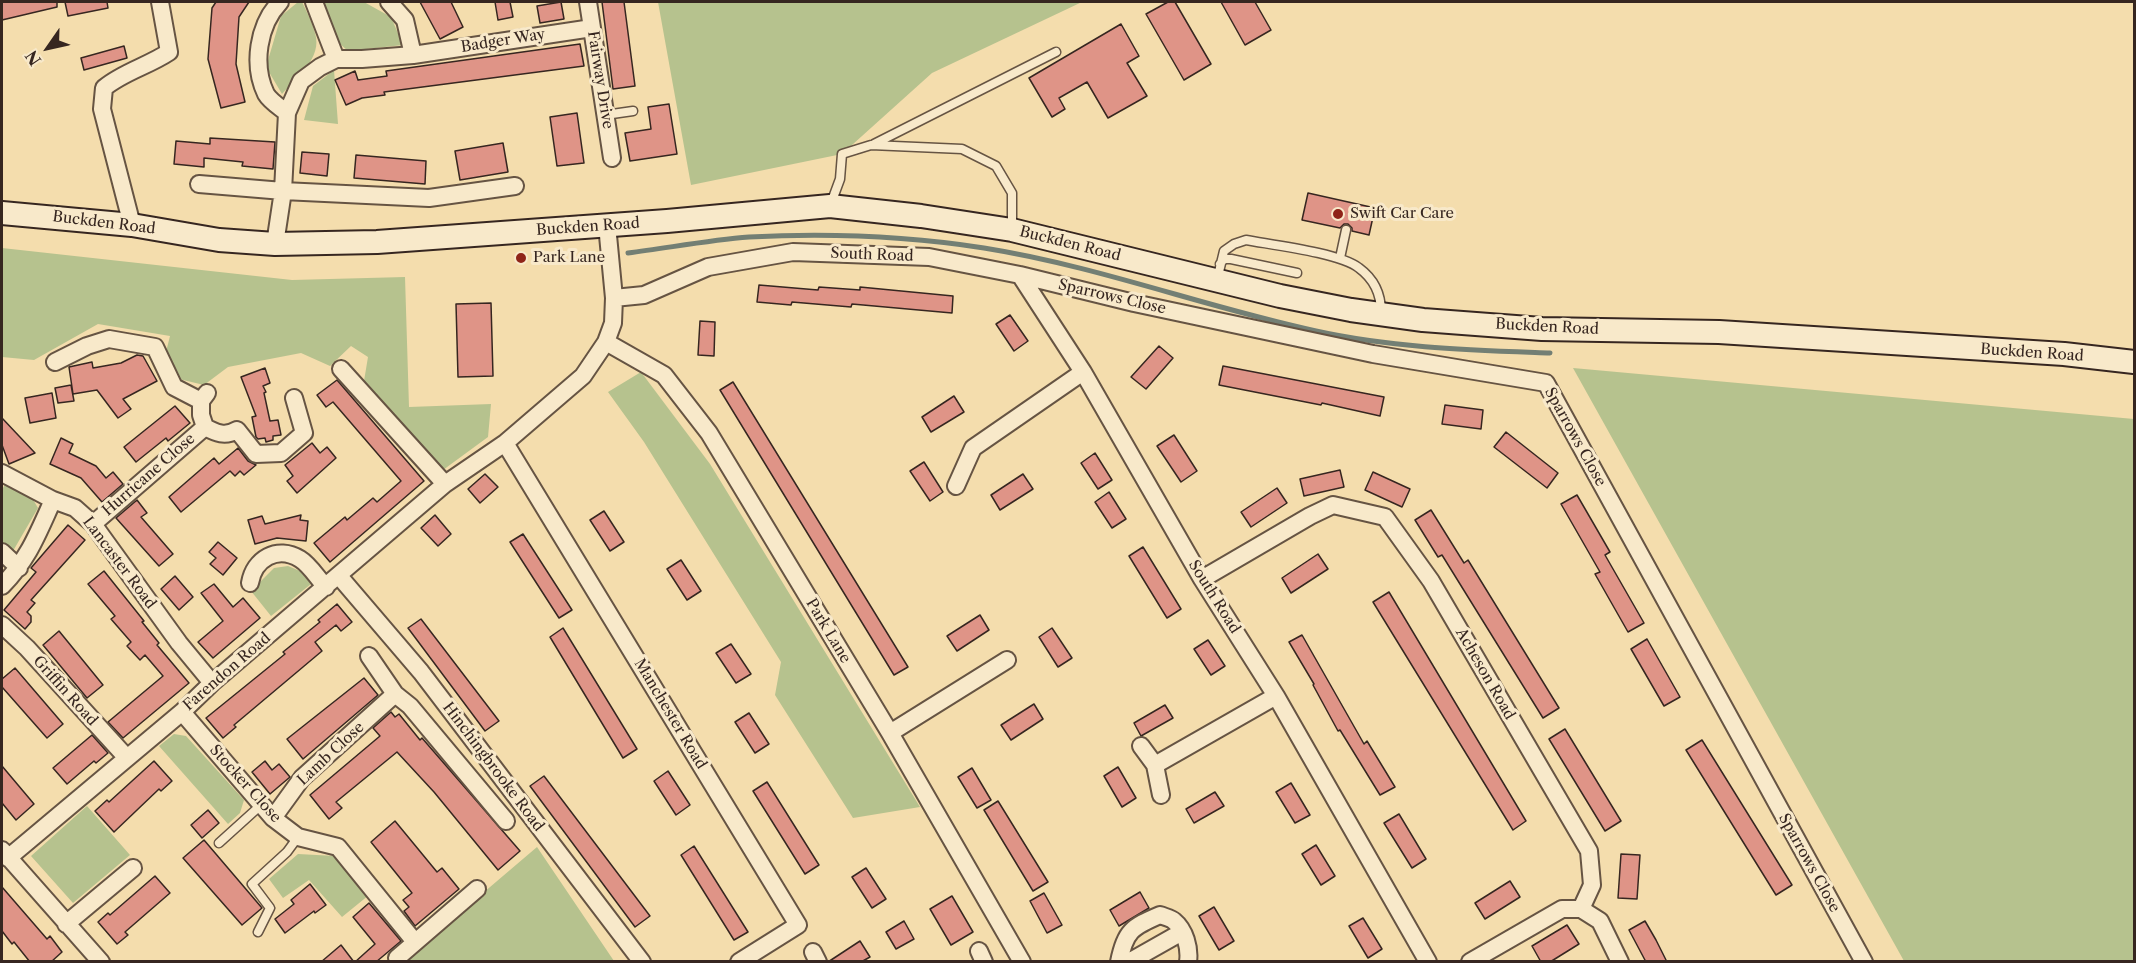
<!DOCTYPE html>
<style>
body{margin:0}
#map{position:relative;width:2136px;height:963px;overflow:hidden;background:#f4ddad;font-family:"Libre Caslon Text",serif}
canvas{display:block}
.frame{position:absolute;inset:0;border:3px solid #362620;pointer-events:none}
.north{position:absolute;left:18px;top:18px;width:60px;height:60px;-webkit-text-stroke:4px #f8e9ca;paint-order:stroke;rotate:236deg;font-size:16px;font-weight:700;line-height:24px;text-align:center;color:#362620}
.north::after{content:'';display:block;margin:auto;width:21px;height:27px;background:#362620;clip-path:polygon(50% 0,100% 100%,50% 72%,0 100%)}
</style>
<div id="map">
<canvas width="2136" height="963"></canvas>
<div class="frame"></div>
<div class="north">N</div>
</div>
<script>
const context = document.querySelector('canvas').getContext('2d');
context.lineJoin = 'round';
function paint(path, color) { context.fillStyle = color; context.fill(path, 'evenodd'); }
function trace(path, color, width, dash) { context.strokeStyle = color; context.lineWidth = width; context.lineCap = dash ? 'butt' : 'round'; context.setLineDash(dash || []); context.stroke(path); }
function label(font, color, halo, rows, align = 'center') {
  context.font = font + ' "Libre Caslon Text",serif'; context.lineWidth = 6; context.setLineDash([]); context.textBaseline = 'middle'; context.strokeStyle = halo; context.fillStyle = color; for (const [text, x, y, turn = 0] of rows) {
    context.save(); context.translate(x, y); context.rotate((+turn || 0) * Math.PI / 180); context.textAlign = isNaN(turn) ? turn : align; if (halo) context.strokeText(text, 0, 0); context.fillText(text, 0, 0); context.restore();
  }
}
const green = new Path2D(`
 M298 2H302C307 12 312 22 315 33 323 58 296 78 282 94L266 67 281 16Z
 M324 2H364L391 17 403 45 348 51 339 43Z
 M658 2H1082L932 73 842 154 691 185Z
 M334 70 338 124 304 120 313 86Z
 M2 248 292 280 405 277 409 407 491 404 488 437 443 470 364 381 368 357 351 346 330 366 301 353 228 367 204 385 179 379 166 352 170 336 98 324 34 360 2 357Z
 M1573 368 2134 419V961H1904Z
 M641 372 710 464 920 807 853 818 775 695 781 662 644 442 608 392Z
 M5 484 31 496 38 508 13 551 2 544V490Z
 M288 566 300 571 311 584 271 616 251 591 274 568Z
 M174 734 186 736 244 800 240 813 228 824 159 746Z
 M87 806 130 855 73 903 31 856Z
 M537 847 614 961 402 962Z
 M298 854 335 856 369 895 342 917 309 880 283 898 269 879Z`);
const stream = new Path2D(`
 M628 253C668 248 709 240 749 237 827 233 907 236 984 248 1097 266 1205 307 1316 331 1393 348 1472 350 1550 353`);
const building = new Path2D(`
 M2 2H57V7L2 20Z
 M65 2H107L108 8 68 16Z
 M216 2H249L239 17 236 64 245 102 221 108 208 59 212 8Z
 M420 2H451L463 27 440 39Z
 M495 2H510L513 17 498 20Z
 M561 2 564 19 540 23 537 6Z
 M602 2H624L635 86 613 89Z
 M1168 2H1175L1211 64 1184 80 1146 14Z
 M1221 2H1255L1271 30 1245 45Z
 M1121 24 1139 56 1127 63 1147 96 1108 118 1087 82 1059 98 1065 109 1052 117 1029 78Z
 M580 44 584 66 384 92 385 95 362 98 346 105 335 80 355 71 358 80 387 76 386 71Z
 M124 46 127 58 84 70 81 58Z
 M669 104 677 154 630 161 625 133 651 129 648 107Z
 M577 113 584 163 557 166 550 117Z
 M210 138 275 142 273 169 242 166 243 162 204 158V167L174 164 176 141 210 144Z
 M503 143 508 172 460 180 455 151Z
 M302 152 329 154 327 176 300 173Z
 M356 155 426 161 425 184 354 178Z
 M1308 193 1375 208 1369 235 1352 231V228L1348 224H1344L1340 228 1302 220Z
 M759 285 818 290 819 287 860 290V287L953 296 952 313 852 304 851 307 792 302 791 305 757 302Z
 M491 303 493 376 458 377 456 304Z
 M1010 315 1028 341 1014 351 996 324Z
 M700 321 715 322 714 356 698 355Z
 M1159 346 1173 358 1146 389 1131 377Z
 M137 355 143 356 157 381 123 399 131 409 118 418 97 390 73 394 69 367 92 362 93 368 121 363Z
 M1223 366 1384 397 1380 416 1322 403 1321 405 1219 385Z
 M265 368 270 383 263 386 266 392 264 393 270 421 278 420 281 435 273 436V440L266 442 265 438 258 439 256 437 252 417 256 416 241 377Z
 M337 380 424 481 330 562 314 543 345 517 347 520 373 498 377 502 401 481 333 402 326 407 317 395Z
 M733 382 908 667 894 675 720 390Z
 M71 385 74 401 58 403 55 388Z
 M52 393 56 418 30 423 25 398Z
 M954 396 964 412 931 432 922 417Z
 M1445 405 1483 410 1481 429 1442 424Z
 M175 406 190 423 168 441 166 438 136 462 124 447Z
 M2 418 35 453 9 464 2 445Z
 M1506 432 1558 473 1547 488 1494 447Z
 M1174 435 1197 471 1181 482 1157 446Z
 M61 438 73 444 69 453 96 466 106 478 113 472 123 484 102 502 81 478 50 464Z
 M312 443 320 453 327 447 336 458 297 493 287 481 293 476 285 465Z
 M238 448 248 461 256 465 244 475 240 471 235 476 230 471 181 512 169 497 214 458 219 464Z
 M1095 453 1112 480 1098 489 1081 463Z
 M924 462 943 492 930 501 910 471Z
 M1340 470 1344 487 1304 496 1300 479Z
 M1373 472 1410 489 1402 507 1365 490Z
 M485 474 498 487 480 503 468 489Z
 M1023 474 1033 489 1000 510 991 495Z
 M1277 488 1287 503 1251 527 1241 512Z
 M1109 492 1126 519 1112 528 1095 502Z
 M1577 495 1610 552 1605 555 1644 623 1628 632 1595 574 1600 572 1561 504Z
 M137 500 147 513 141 517 173 554 159 566 116 518Z
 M1431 510 1464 563 1468 560 1559 708 1543 718 1442 555 1438 557 1415 520Z
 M604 511 624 542 610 551 590 520Z
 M301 515 300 520 308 521 306 541 277 538 255 544 248 520 262 516 265 524Z
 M435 515 451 534 438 546 421 528Z
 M68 525 85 540 31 600 35 603 27 612 31 616V622L25 629 4 610 36 572 31 568Z
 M523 534 572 610 559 618 510 542Z
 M218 542 237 558 223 575 210 564 216 558 209 552Z
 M1143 547 1181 609 1167 618 1129 556Z
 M1318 554 1328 569 1291 593 1282 578Z
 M681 560 701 591 687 600 667 569Z
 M104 571 144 621 142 622 159 643 157 645 189 683 123 738 108 722 163 676 145 655 140 660 127 646 131 642 111 619 115 616 88 584Z
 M175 576 193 597 179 610 161 589Z
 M214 584 233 607 243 598 260 618 213 658 198 642 223 621 201 593Z
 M1389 592 1526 821 1513 830 1373 602Z
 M337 604 352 622 341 631 336 625 315 642 322 651 234 725 236 727 223 738 206 718 285 654 283 652 320 622 318 620Z
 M980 615 989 630 957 651 947 636Z
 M421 619 499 721 485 731 408 628Z
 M563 628 637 749 623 758 550 637Z
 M1052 628 1072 658 1058 667 1039 637Z
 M59 631 103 685 87 698 43 645Z
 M1302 635 1364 744 1367 741 1395 787 1380 795 1340 730 1338 731 1313 685 1314 684 1289 642Z
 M1647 639 1680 697 1664 706 1631 649Z
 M1208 640 1225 666 1211 675 1194 649Z
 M731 644 751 674 736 683 716 653Z
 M15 668 63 724 47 738 2 687V679Z
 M364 678 378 695 303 759 287 739Z
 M1034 704 1043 719 1011 740 1001 725Z
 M1165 705 1173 718 1141 736 1134 723Z
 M391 712 395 717 399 714 420 740 422 738 520 851 498 870 434 792 397 752 336 802 342 808 329 819 310 795 380 736 373 728Z
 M749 713 769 744 755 753 735 722Z
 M1565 729 1621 821 1605 831 1549 739Z
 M92 735 108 753 96 763 94 761 67 784 53 768Z
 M1702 740 1792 885 1776 895 1686 750Z
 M154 761 172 781 161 791 159 789 114 832 95 811 107 800 109 802Z
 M265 761 272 770 279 764 290 777 270 794 252 772Z
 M2 766 34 804 16 820 2 803Z
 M1118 767 1136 798 1122 807 1104 776Z
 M972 768 991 800 977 808 958 777Z
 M668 771 690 805 676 815 654 781Z
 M544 776 650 916 635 927 530 786Z
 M767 782 819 865 805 874 753 791Z
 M1291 783 1310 815 1295 823 1276 792Z
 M1215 792 1224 806 1194 823 1186 809Z
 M998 801 1048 882 1033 891 984 810Z
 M208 810 219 823 202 838 191 825Z
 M1399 814 1426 859 1412 868 1384 823Z
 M395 821 437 872 442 868 459 889 415 926 404 911 409 907 403 900 412 893 371 842Z
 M204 840 262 908 242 925 183 858Z
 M1316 845 1335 876 1321 885 1302 854Z
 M694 846 748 932 734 940 681 855Z
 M1621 854 1640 855 1637 899 1618 898Z
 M866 868 886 899 872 908 852 877Z
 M155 876 170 893 125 932 128 935 117 944 98 922 108 913 110 915Z
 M1510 881 1520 897 1485 919 1475 903Z
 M310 884 326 905 315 913 314 911 285 933 275 919 294 904 291 900Z
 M2 887 47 939 50 936 62 952 51 962H30L14 942 12 944 2 931Z
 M1140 892 1149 908 1119 926 1110 910Z
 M1044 893 1062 925 1047 933 1030 901Z
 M952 896 973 932 951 945 930 909Z
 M369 903 401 941 376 962H355L375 944 353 917Z
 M1214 907 1234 941 1219 950 1199 916Z
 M1363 918 1382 949 1368 958 1349 926Z
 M904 921 914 939 896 949 886 932Z
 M1645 921 1656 940 1667 962H1646L1629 930Z
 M1567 925 1579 944 1550 962H1541L1532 946Z
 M860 941 870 957 861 962H828Z
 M341 945 354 962H321Z`);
const service = new Path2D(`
 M605 115 633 111
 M874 144 1056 52
 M830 206 840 179 842 154 871 145 962 149 996 166 1012 193V230
 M1340 258 1346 230
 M1220 264 1224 259H1231L1297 273
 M1217 280 1224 251 1234 244 1246 240C1273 245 1340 253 1359 268 1374 279 1381 295 1381 312
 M219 843 261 805
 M258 932 270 908 252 884 287 852 298 837`);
const minor = new Path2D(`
 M280 2C258 25 252 65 266 94 270 101 281 108 287 113
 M314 2 336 59
 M389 2 405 20 413 55
 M588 2 612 158
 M199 184 283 191 429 198 515 186
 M132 225 102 109 104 88C123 72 148 66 169 52L160 2
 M275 244 283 191 287 113 301 81 320 67 336 59H362L413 55 592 28
 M1020 275 1134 303 1373 354 1546 383 1864 962
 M614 298 644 295 708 267 793 252 929 257 1020 275 1083 372 1202 579 1276 696 1428 962
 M606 342 664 375 709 433 890 733 1022 962
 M55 362 87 346 109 339 155 347 174 387 201 401
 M341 369 445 484
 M207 393 201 401V415L205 427C216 433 225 437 237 430L256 454 281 453 304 433 294 398
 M505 443 798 925 739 962
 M2 473 53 500 75 508 93 524 179 643 212 683
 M956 486 973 448 1083 372
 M93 524 205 427
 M2 552 19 568
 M339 576 421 672 642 962
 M1202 579 1310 516 1333 505 1385 517 1431 581 1589 851 1592 885 1581 909H1562L1470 962
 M250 583C254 559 277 545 300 559 310 565 318 579 326 587
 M2 586C29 558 37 535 53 500
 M2 625 27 648 127 758
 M369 656 395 694 410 706 506 821
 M182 712 273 818 298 837 338 847 415 942
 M890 733 1007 660
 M1141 746 1155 765 1161 795
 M1155 765 1276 696
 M273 818 302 778 395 694
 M2 850 101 962
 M8 858 182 712 212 683 445 484 505 443 583 376 606 342 613 323 614 298 607 225
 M1581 909 1600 921 1620 962
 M66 924 133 868
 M979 951 984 962
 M813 952 818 962
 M397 958 477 889
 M1119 962C1125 931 1132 927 1160 915 1165 917 1171 918 1174 921 1185 930 1190 948 1188 962
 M1129 962 1182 932`);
const secondary = new Path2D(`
 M2 213 132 225 219 240 275 244 377 242 667 221 830 206 921 216 1012 230 1280 296 1351 310 1423 320 1542 329 1719 332 2064 354 2134 362`);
const markers = [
 [1338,214,6,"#8f2418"],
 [521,258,6,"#8f2418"]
];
const streetNames = [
 ["Badger Way",503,41,-9],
 ["Fairway Drive",600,80,81],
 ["Buckden Road",104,223,7],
 ["Buckden Road",588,227,-4],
 ["Buckden Road",1070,244,14],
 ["South Road",872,255,2],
 ["Sparrows Close",1112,297,13],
 ["Buckden Road",1547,327,3],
 ["Buckden Road",2032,353,4],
 ["Sparrows Close",1575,437,61],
 ["Hurricane Close",149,475,-41],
 ["Lancaster Road",119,563,53],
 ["South Road",1214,597,58],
 ["Park Lane",828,631,59],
 ["Farendon Road",227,672,-41],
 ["Acheson Road",1485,674,60],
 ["Griffin Road",65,691,48],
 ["Manchester Road",670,714,59],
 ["Lamb Close",331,754,-43],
 ["Hinchingbrooke Road",493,767,53],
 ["Stocker Close",245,784,48],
 ["Sparrows Close",1809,863,61]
];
const poiNames = [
 ["Swift Car Care",1350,214],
 ["Park Lane",533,258]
];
paint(green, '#b6c28e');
trace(stream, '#737f74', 5);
paint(building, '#df9487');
trace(building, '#362620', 1.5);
trace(service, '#665443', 11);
trace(minor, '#665443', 20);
trace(secondary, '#362620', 26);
trace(service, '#f8e9ca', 8);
trace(minor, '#f8e9ca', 16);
trace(secondary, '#f8e9ca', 22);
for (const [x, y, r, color] of markers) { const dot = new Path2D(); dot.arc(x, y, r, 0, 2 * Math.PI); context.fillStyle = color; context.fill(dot); trace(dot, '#f8e9ca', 2); }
label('15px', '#362620', '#f8e9ca', streetNames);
label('15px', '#362620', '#f8e9ca', poiNames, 'left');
</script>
